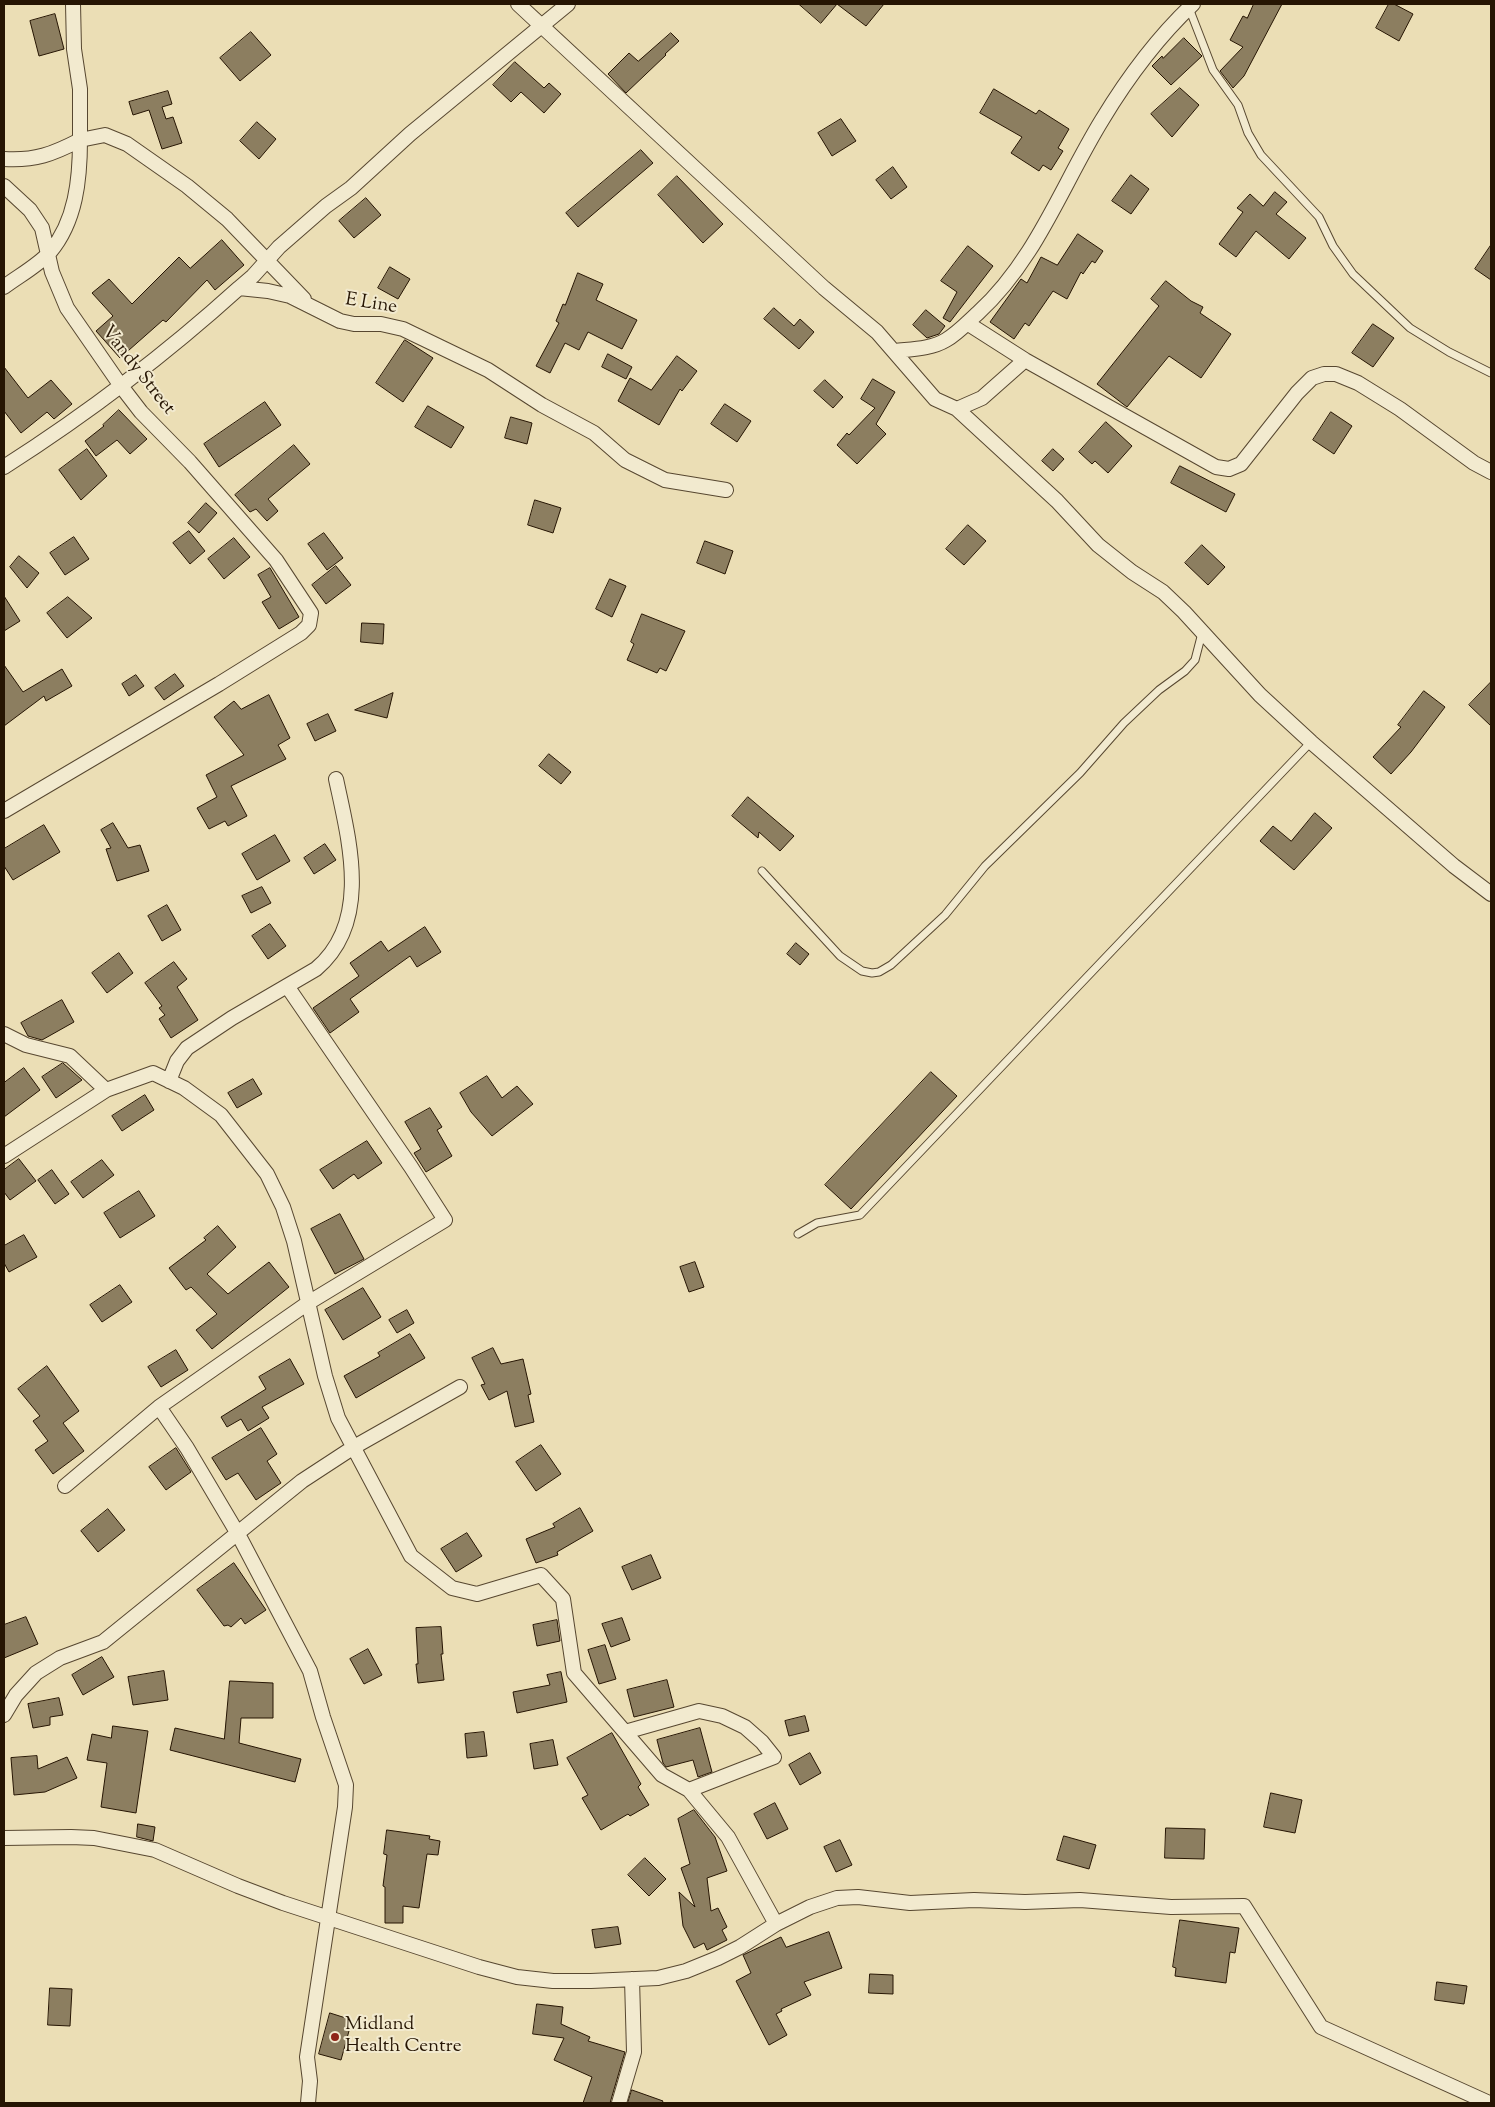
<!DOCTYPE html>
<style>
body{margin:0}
#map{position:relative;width:1495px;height:2107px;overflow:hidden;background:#ebdeb5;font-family:"Sorts Mill Goudy",serif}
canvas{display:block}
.frame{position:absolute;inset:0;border:5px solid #261503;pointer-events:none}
</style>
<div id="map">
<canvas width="1495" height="2107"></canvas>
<div class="frame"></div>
</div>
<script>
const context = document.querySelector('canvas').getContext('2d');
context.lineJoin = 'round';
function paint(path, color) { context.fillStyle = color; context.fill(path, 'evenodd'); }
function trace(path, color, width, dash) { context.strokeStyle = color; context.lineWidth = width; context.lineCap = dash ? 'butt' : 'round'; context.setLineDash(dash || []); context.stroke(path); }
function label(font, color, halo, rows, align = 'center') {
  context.font = font + ' "Sorts Mill Goudy",serif'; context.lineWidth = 4; context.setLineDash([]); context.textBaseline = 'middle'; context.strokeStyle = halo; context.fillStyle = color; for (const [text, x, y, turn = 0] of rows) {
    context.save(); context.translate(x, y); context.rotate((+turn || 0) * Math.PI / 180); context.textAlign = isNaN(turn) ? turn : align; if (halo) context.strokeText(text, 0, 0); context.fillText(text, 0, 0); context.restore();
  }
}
const building = new Path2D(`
 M799 4H884L866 26 837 4 821 23Z
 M1254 4H1282L1244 76 1233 88 1220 71 1243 47 1230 40 1243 16 1247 18Z
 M1389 4H1394L1413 14 1399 41 1376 28Z
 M55 14 64 49 39 56 30 21Z
 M251 32 271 55 240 81 220 58Z
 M671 33 679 41 665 54 666 55 626 93 608 74 629 53 638 61Z
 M1184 38 1202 56 1171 85 1152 66 1162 56 1163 58Z
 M515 62 544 88 549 83 561 94 544 113 521 92 511 102 493 85Z
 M1180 88 1199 105 1172 137 1151 114Z
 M994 89 1036 114 1039 110 1069 129 1058 148 1063 151 1051 170 1043 165 1039 171 1011 153 1022 137 980 113Z
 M168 91 172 104 162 107 166 119 173 117 182 143 162 149 149 110 133 115 129 102Z
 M841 119 856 141 832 156 818 133Z
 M257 122 276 139 259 159 240 141Z
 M641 150 653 163 578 227 566 213Z
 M893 167 907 187 891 199 876 180Z
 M1131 175 1149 189 1131 214 1112 201Z
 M677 176 723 224 703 243 658 195Z
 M1275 192 1287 202 1276 214 1306 238 1289 259 1256 231 1236 257 1219 244 1243 212 1237 208 1250 194 1263 206Z
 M366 198 381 215 354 238 339 221Z
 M1078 234 1103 251 1095 263 1092 261 1083 274 1081 272 1067 299 1053 291 1029 326 1025 323 1014 339 990 322 1021 279 1027 283 1041 257 1057 265Z
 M222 240 244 265 215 290 207 280 166 322 163 320 120 358 96 331 113 316 92 293 109 279 132 304 179 257 190 268Z
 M1491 245V280L1475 269Z
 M968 246 993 266 950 322 943 318 957 292 941 281Z
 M390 267 410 279 398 299 378 288Z
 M578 273 603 284 596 300 637 320 622 349 588 332 579 350 565 343 550 373 536 366 559 323 556 321 563 304 565 305Z
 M1166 281 1191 301 1203 307 1200 313 1231 334 1201 378 1169 356 1127 407 1097 384 1159 306 1151 299Z
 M774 308 794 326 800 319 814 332 799 349 764 319Z
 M926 310 945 326 939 334 927 338 913 325Z
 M1373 324 1394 338 1373 367 1352 353Z
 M405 340 433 358 403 402 376 383Z
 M608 354 632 367 626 379 602 367Z
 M677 356 697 371 682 391 680 389 659 425 618 401 630 378 651 390Z
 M4 367 28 398 51 380 72 404 54 419 47 412 21 433 4 411Z
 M873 379 895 392 876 424 886 434 857 464 837 445 847 433 849 435 875 408 861 399Z
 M825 380 843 397 833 408 814 391Z
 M265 402 281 425 219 467 204 444Z
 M725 404 751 421 737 442 711 424Z
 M428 406 464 427 451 448 415 427Z
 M119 410 147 439 130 454 117 440 96 456 85 441 104 426 103 425Z
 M1331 412 1352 426 1334 454 1313 440Z
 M511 417 532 423 527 444 505 438Z
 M1106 422 1132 446 1108 473 1095 461 1092 464 1079 452Z
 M294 445 310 464 268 499 278 511 267 521 256 509 250 512 235 495Z
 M87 449 107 476 81 500 59 470Z
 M1053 449 1064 459 1053 471 1042 461Z
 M1180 466 1235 494 1226 512 1171 483Z
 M535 500 561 508 553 533 528 525Z
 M206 503 217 513 199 533 188 523Z
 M968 525 986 541 964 565 946 549Z
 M189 531 205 551 190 564 173 543Z
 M324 533 343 558 327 570 308 544Z
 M74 537 89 559 65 575 50 553Z
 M234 538 250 557 224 579 208 559Z
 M705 541 733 551 725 574 697 563Z
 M1202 545 1225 567 1208 585 1185 563Z
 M19 556 39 573 27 588 10 567Z
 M336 566 351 585 326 604 312 585Z
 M270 568 299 617 279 629 262 602 271 597 258 575Z
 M610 579 626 586 612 617 596 609Z
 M4 596 20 621 4 631Z
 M68 597 92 618 67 638 47 613Z
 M642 614 685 631 666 671 660 668 657 673 627 660 634 644 631 642Z
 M362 623 384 624 383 644 361 642Z
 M4 665 23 692 62 669 72 686 46 701 44 696 4 726Z
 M175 674 184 686 164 700 155 688Z
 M136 675 144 686 129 696 122 684Z
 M1491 682V726L1469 705Z
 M1424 691 1445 707 1411 752 1391 774 1373 757 1401 727 1398 725Z
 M393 693 387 718 355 710Z
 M269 695 290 738 278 745 286 759 231 786 247 816 228 826 225 821 209 829 197 808 217 797 206 775 244 755 214 717 234 701 241 709Z
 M328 714 336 731 315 741 307 724Z
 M549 754 571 772 561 784 539 766Z
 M748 797 794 836 780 851 759 832 758 838 732 816Z
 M1315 813 1332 828 1294 870 1260 841 1273 826 1291 841Z
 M113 823 128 848 140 845 149 871 117 881 106 849 111 848 101 830Z
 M44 825 60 852 13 880 4 866V849Z
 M275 835 290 861 257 880 242 854Z
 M325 844 336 860 314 874 304 858Z
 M262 887 271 903 251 913 242 896Z
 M167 905 181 930 162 941 148 916Z
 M270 924 286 946 268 959 252 936Z
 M425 927 441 952 417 967 410 956 350 999 359 1012 330 1033 313 1008 359 976 350 963 381 941 388 951Z
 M796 943 809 954 800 965 787 954Z
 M119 953 133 973 107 993 92 973Z
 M174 962 187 979 177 987 198 1020 171 1038 159 1019 165 1015 159 1008 162 1006 145 983Z
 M62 1000 74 1022 42 1040 28 1036 21 1023Z
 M63 1063 82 1080 56 1098 42 1077Z
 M24 1068 40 1090 4 1117V1083Z
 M931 1072 957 1096 851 1209 825 1185Z
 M487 1076 502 1098 517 1086 533 1104 492 1136 471 1112 460 1093Z
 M253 1079 262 1094 237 1108 228 1093Z
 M145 1095 154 1110 122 1131 112 1116Z
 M430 1108 442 1127 437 1130 452 1156 426 1172 414 1153 421 1149 405 1122Z
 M367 1141 382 1163 358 1179 354 1174 333 1189 320 1170Z
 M19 1159 36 1181 10 1200 4 1192V1170Z
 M102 1160 114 1175 83 1198 71 1182Z
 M52 1170 69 1194 55 1204 38 1180Z
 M139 1191 155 1216 120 1238 104 1213Z
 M340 1214 364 1259 335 1274 311 1229Z
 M218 1226 236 1247 207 1274 228 1294 269 1262 289 1287 212 1349 196 1330 217 1314 191 1287 186 1290 169 1268 206 1240 204 1238Z
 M24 1235 37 1257 9 1272 4 1263V1246Z
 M695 1262 704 1287 689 1292 680 1267Z
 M120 1285 132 1302 102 1322 90 1305Z
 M363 1288 381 1317 343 1340 325 1310Z
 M407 1310 414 1323 397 1333 389 1320Z
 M410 1334 425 1358 356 1398 344 1376 380 1356 378 1353Z
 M493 1348 501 1364 523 1359 531 1394 528 1395 534 1422 515 1427 507 1391 489 1400 481 1385 485 1384 472 1358Z
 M176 1350 188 1370 161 1387 148 1367Z
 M290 1359 304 1384 262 1407 269 1418 248 1431 241 1419 227 1427 221 1417 266 1389 259 1377Z
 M47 1366 79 1411 63 1423 84 1451 53 1474 35 1450 48 1441 33 1421 40 1416 18 1389Z
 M261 1428 277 1454 267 1461 281 1483 256 1500 238 1473 226 1480 212 1458Z
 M541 1445 561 1474 536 1491 516 1462Z
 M176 1448 191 1472 166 1490 149 1467Z
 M580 1508 593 1531 557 1552 558 1555 536 1563 526 1539 555 1527 553 1524Z
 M108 1509 125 1530 98 1552 81 1531Z
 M467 1533 482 1556 456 1572 441 1549Z
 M651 1555 661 1578 632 1590 622 1567Z
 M234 1563 266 1610 245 1624 241 1618 231 1627 228 1625 224 1626 197 1590Z
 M26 1617 38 1644 4 1658V1625Z
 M622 1618 630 1640 611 1647 602 1624Z
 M557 1620 560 1641 537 1646 533 1625Z
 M441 1627 443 1654H441L444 1680 418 1683 416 1664H418L416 1628Z
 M605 1645 616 1679 599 1684 588 1650Z
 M368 1649 382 1675 364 1684 350 1659Z
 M102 1657 114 1677 83 1695 72 1675Z
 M164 1671 168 1700 133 1705 128 1677Z
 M561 1672 567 1702 517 1713 513 1692 550 1685 547 1675Z
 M667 1680 674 1707 634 1717 627 1690Z
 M230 1681 273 1683V1718H241L239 1743 301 1759 295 1782 170 1750 175 1728 224 1739Z
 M59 1698 63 1715 50 1717V1725L33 1728 28 1704Z
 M805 1716 809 1731 789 1736 785 1721Z
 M113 1726 148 1731 136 1813 101 1807 107 1763 87 1760 92 1734 111 1738Z
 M700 1728 712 1772 698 1777 693 1760 666 1767 663 1763 657 1740Z
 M484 1732 487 1756 467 1758 465 1734Z
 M612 1733 641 1784 638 1787 649 1805 630 1816 628 1814 601 1830 582 1798 588 1795 567 1758Z
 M553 1740 558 1765 534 1769 530 1744Z
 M810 1753 821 1773 800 1785 789 1765Z
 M37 1756 38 1769 67 1757 77 1778 45 1792 14 1795 11 1758Z
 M1271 1793 1302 1800 1295 1833 1264 1827Z
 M775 1803 788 1829 767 1839 754 1814Z
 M694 1810 715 1837 727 1871 707 1878 711 1911 718 1908 727 1927 722 1930 727 1940 707 1950 704 1943 694 1948 683 1926 679 1892 695 1907 681 1868 690 1864 678 1819Z
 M138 1824 155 1827 153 1841 137 1837Z
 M1166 1828 1205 1829 1204 1859 1165 1858Z
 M387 1830 430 1836 429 1839 440 1841 438 1855 427 1854 419 1908 403 1906V1923H385V1887L383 1886 387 1855 384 1854Z
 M1064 1836 1096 1845 1089 1869 1057 1860Z
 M840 1840 852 1865 836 1872 824 1847Z
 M645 1858 666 1879 649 1896 628 1875Z
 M1180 1920 1239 1928 1235 1953 1230 1952 1226 1983 1175 1976 1176 1968 1173 1967Z
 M618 1927 621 1944 595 1948 592 1930Z
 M829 1932 842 1968 804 1982 811 1995 781 2009 782 2011 776 2014 787 2035 769 2045 736 1981 751 1973 743 1955 781 1937 786 1947Z
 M870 1974 893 1975V1994L869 1993Z
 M1437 1982 1467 1986 1464 2004 1435 2000Z
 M50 1988 72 1989 70 2026 48 2025Z
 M537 2004 563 2007 561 2024 590 2037 588 2041 625 2052 610 2103H583L592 2077 554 2060 564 2038 533 2034Z
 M330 2013 352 2020 341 2060 319 2054Z
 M632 2090 663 2101 662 2103H628Z`);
const service = new Path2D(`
 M1189 8 1213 70 1238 105 1248 133 1261 155 1319 217 1333 246 1353 274 1410 328 1449 352 1491 373
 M762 871 840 956 862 971 872 973 879 972 891 965 945 915 985 866 1080 773 1124 723 1159 690 1185 671 1195 660 1202 633
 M798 1234 817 1223 860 1215 1311 742`);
const minor = new Path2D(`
 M518 4 824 288 877 332 935 399 957 409 1057 501 1098 545 1132 572 1163 592 1184 612 1260 695 1311 742 1454 866 1491 894
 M4 159C35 161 53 154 80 140V89L74 49 73 4
 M4 186 30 210 42 228 52 272 67 308 121 386 141 412 190 462 276 560 311 613 309 625 301 633 219 684 4 811
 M4 287C17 277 39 265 50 252 76 221 80 179 80 140L105 135 127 144 187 186 227 219 304 299
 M239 288 253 276 279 247 326 206 351 188 410 134 568 4
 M967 323 1025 360 1216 467 1229 469 1241 464 1297 393 1312 378 1324 374H1336L1358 383 1400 409 1474 463 1491 472
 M895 351C912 349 931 349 946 340 958 333 968 322 978 313 1036 260 1062 185 1102 120 1128 77 1157 38 1193 4
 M957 409 982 398 1025 360
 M4 467C87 414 166 354 239 288L268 291 290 296 340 321 354 324H381L403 329 488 370 542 405 594 433 625 460 665 480 726 490
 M4 1034 26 1045 70 1056 106 1090 153 1073 184 1088 221 1115 267 1174 283 1207 294 1241 325 1376 338 1418 411 1556 452 1588 477 1594 541 1575 563 1599 574 1673 662 1775 689 1790 728 1837 776 1924 740 1947 718 1958 686 1971 658 1978 591 1981H553L517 1977 479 1967 283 1903 238 1886 155 1850 94 1838 71 1837 4 1838
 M169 1081 177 1061 187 1048 232 1018 316 969C372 922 349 840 336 779
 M4 1156 106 1090
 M159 1407 187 1448 238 1534 310 1671 323 1717 346 1785 345 1807 307 2057 310 2081 308 2103
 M65 1486 159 1407 308 1303 445 1220 411 1167 287 986
 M4 1715 16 1695 36 1673 60 1658 103 1642 302 1481 354 1447 460 1387
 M625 1732 699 1711 722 1716 745 1727 762 1742 774 1757 689 1790
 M776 1924 810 1907 837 1898 858 1897 910 1903 974 1900 1025 1902 1080 1900 1171 1907 1244 1906 1321 2027 1489 2103
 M619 2103 634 2052 632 1979`);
const markers = [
 [335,2037,5,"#8f2418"]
];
const streetNames = [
 ["E Line",371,305,9],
 ["Vandy Street",137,371,52]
];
const poiNames = [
 ["Midland",345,2026],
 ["Health Centre",345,2048]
];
paint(building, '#8c7e60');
trace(building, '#261503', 1);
trace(service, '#574730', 9);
trace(minor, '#574730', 16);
trace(service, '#f2eacf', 7);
trace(minor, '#f2eacf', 14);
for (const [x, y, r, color] of markers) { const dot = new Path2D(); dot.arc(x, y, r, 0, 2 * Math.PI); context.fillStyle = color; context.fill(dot); trace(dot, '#f2eacf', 2); }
label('19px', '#261503', '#f2eacf', streetNames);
label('19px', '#261503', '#f2eacf', poiNames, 'left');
</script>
